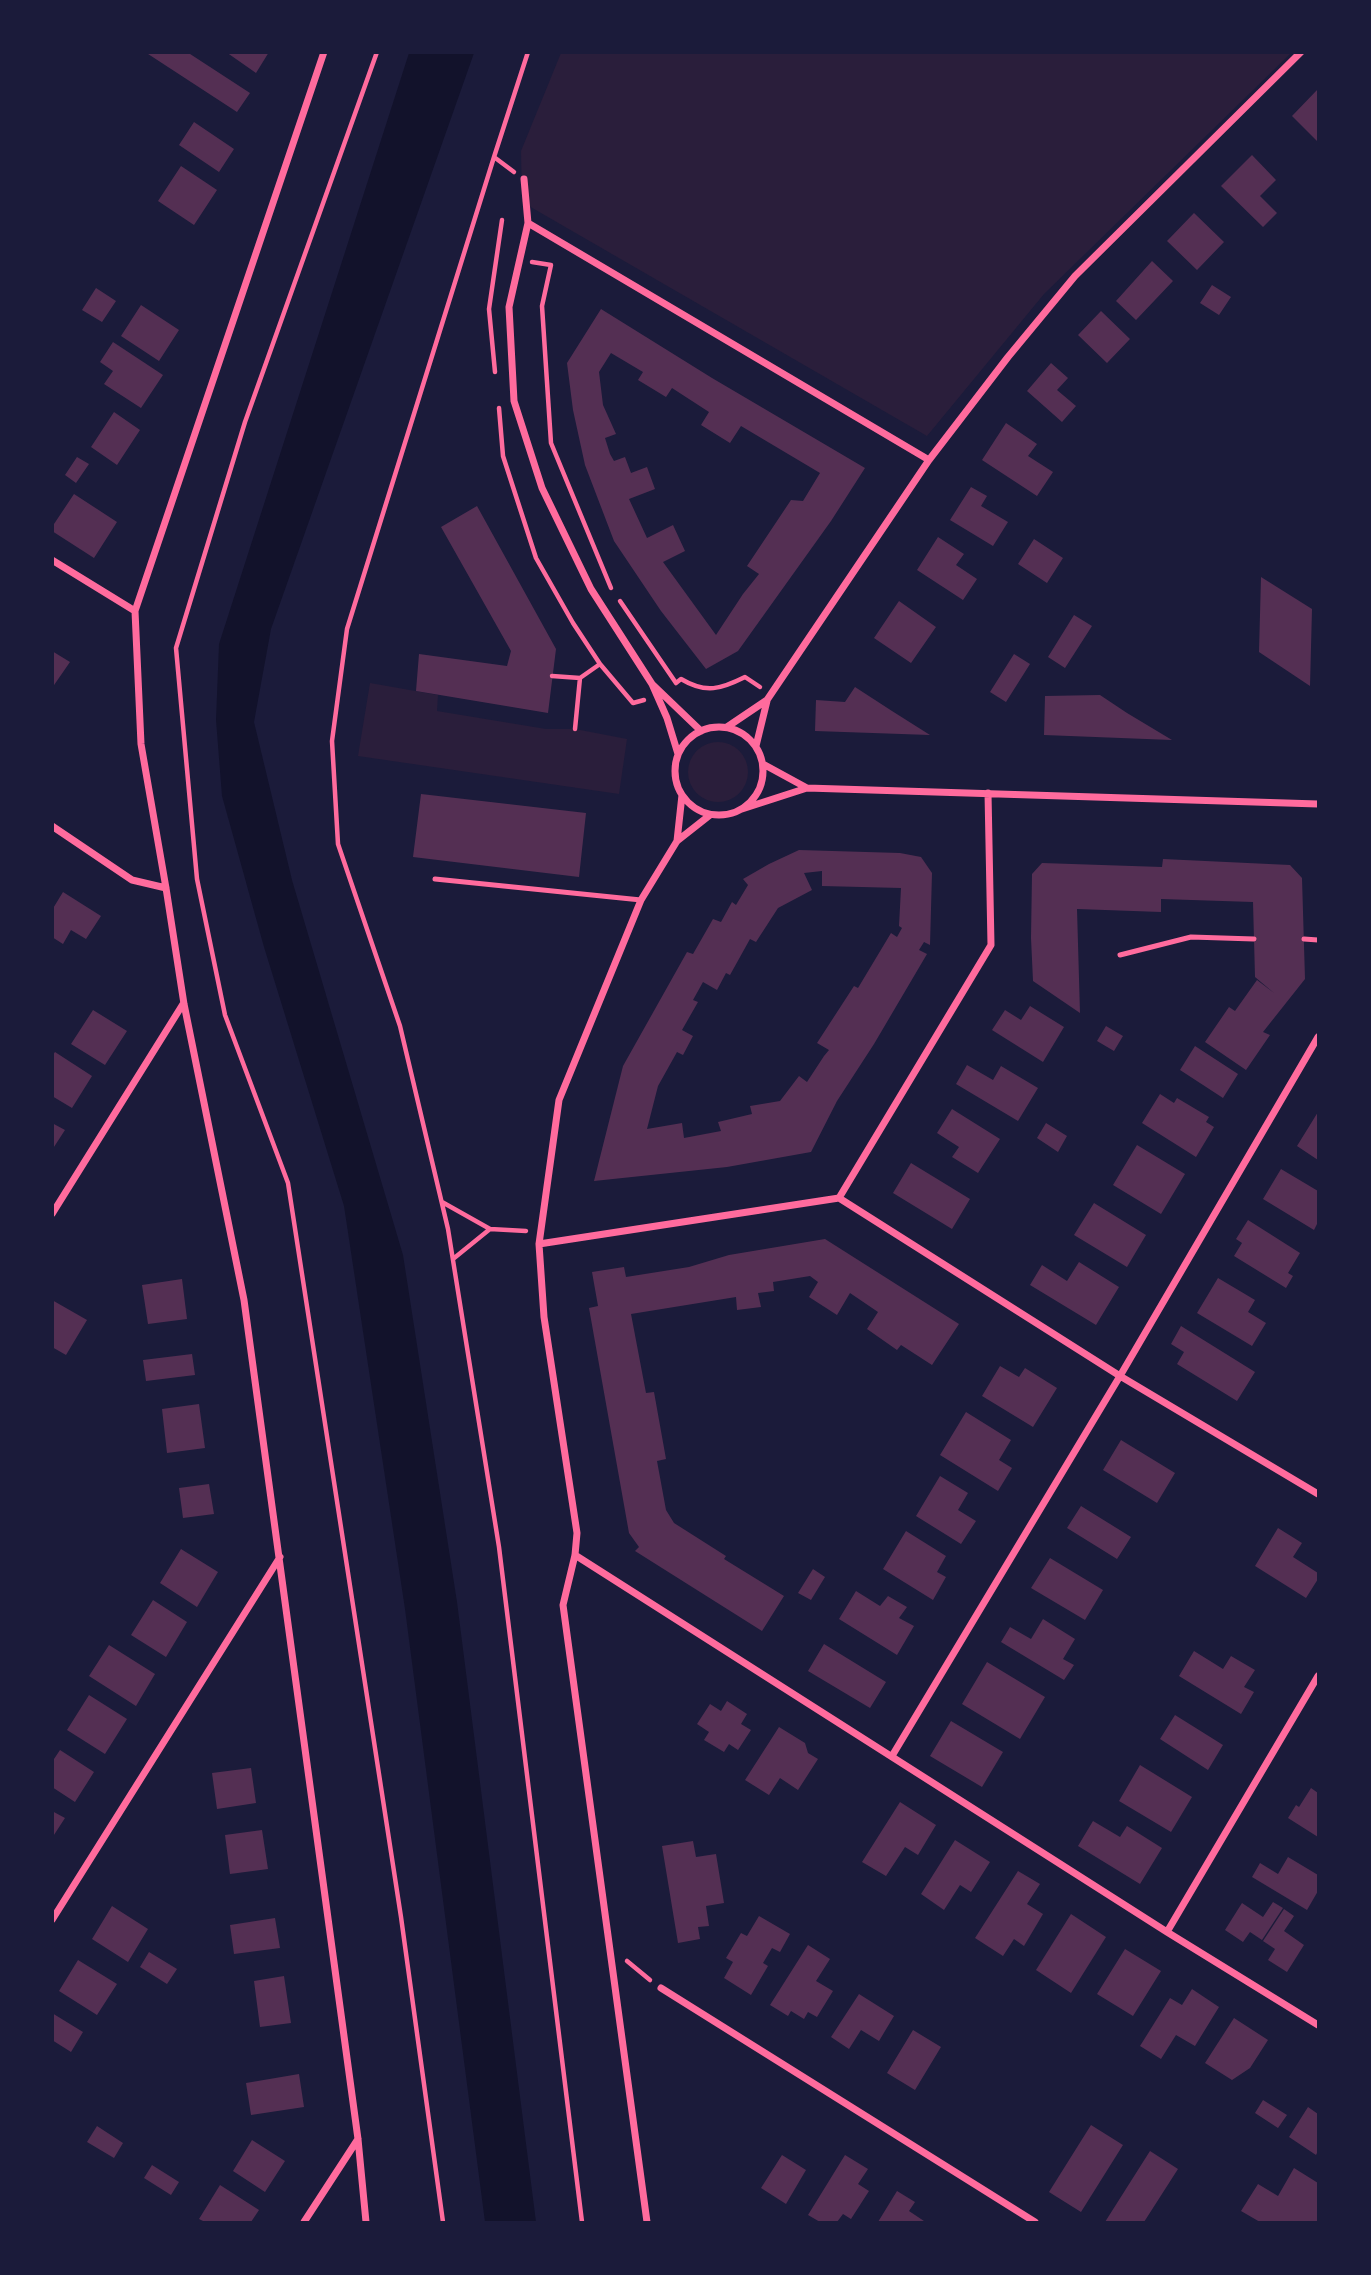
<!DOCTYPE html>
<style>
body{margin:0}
#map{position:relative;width:1371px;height:2275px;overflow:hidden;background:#1b1b3a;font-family:Mulish,sans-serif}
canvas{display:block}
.frame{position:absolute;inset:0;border:54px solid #1b1b3a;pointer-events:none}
</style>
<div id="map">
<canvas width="1371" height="2275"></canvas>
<div class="frame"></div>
</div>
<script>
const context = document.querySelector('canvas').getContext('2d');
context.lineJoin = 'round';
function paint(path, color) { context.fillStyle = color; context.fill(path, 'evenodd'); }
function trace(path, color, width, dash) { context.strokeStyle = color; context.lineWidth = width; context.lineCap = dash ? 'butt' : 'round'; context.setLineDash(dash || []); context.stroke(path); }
const green = new Path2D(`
 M561 53H1291L1044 294 927 436 522 202 521 151Z
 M370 683 438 695 437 711 546 729H575L627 739 619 794 358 756Z
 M688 772a30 30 0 1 1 60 0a30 30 0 1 1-60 0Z`);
const water = new Path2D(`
 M409 53H474L271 629 254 722 292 880 403 1255 457 1602 536 2222H485L405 1609 344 1206 264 947 222 796 216 720 219 644Z`);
const building = new Path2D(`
 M145 52H187L250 93 237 112Z
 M226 52H269L256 73Z
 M1318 89V142L1292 116Z
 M194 122 234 149 219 172 179 145Z
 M1252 155 1276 180 1260 196 1277 213 1263 227 1221 186Z
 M181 166 217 190 194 225 158 201Z
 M1194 213 1224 242 1197 270 1167 241Z
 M1152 261 1173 281 1136 320 1116 301Z
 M1212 285 1231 297 1219 315 1200 303Z
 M96 288 116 301 102 322 82 310Z
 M141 305 179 330 159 361 121 336Z
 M601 309 712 378 865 468 831 521 738 651 706 669 661 611 614 541 585 465 573 410 567 363ZM611 353 643 372 638 380 666 397 672 388 709 412 701 425 730 443 741 426 820 473 803 501 791 500 747 566 759 574 743 594 716 635 663 562 685 551 673 525 647 538 629 499 655 489 647 467 631 473 625 457 614 461 610 454 605 438 616 434 603 405 599 372Z
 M1101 311 1130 339 1107 363 1078 335Z
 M113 342 163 375 141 408 104 384 113 371 100 362Z
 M1051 363 1068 378 1057 390 1076 406 1062 422 1027 391Z
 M114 412 140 430 117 465 91 447Z
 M1006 423 1037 444 1028 456 1053 472 1037 496 982 460Z
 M77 457 89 464 76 483 65 475Z
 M971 487 987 496 981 506 1008 522 993 546 950 520Z
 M74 494 117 522 94 558 52 531V527Z
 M477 506 556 649 548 713 416 691 419 654 507 666 511 651 441 527Z
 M938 537 964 554 956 565 977 579 963 600 917 570Z
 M1034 539 1063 558 1047 583 1018 564Z
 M1261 577 1312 609 1310 686 1259 652Z
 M899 601 936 627 911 663 874 638Z
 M1074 615 1092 626 1065 668 1048 657Z
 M52 651 70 662 52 688Z
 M1014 654 1030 664 1006 702 990 692Z
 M855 687 892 711 930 735 815 731 816 700 845 702Z
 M1100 695 1127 713 1172 740 1044 735 1045 696Z
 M421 794 586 813 579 877 413 857Z
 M799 850 900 853 921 857 932 873 930 945 924 942 919 950 927 954 874 1044 837 1101 811 1152 727 1167 594 1181 623 1066 687 952 693 954 713 919 721 922 732 902 736 905 748 885 743 879 769 864ZM822 871V886L901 888 899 926 902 928 897 937 891 933 858 988 854 986 817 1043 829 1050 824 1056 807 1082 799 1076 780 1101 750 1106 752 1114 718 1122 721 1131 684 1138 682 1123 647 1129 658 1086 677 1052 683 1055 693 1036 682 1030 698 1002 693 1000 703 982 717 990 726 973 730 975 750 939 756 942 778 908 812 890 804 873Z
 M1163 859 1290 865 1302 878 1305 979 1263 1032 1270 1035 1246 1070 1205 1042 1229 1007 1235 1011 1257 980 1274 993 1255 977 1253 902 1161 899V912L1077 909 1080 1013 1033 981 1031 938 1032 874 1042 863 1162 867Z
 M63 892 101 916 86 939 71 930 63 944 52 937V910Z
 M1030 1006 1064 1027 1043 1062 992 1030 1005 1010 1021 1020Z
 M93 1010 127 1031 105 1065 71 1044Z
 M1106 1026 1123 1036 1114 1051 1097 1041Z
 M1195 1046 1238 1074 1223 1098 1180 1070Z
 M55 1052 92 1076 72 1108 52 1096V1056Z
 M967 1065 993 1080 1001 1066 1038 1088 1018 1121 956 1084Z
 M1160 1094 1174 1103 1177 1098 1209 1117 1206 1122 1214 1127 1196 1157 1142 1123Z
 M952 1109 1000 1139 978 1173 952 1157 959 1147 937 1133Z
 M1318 1112V1160L1297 1146Z
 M52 1123 65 1130 52 1150Z
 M1046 1123 1067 1136 1058 1152 1037 1138Z
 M1137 1145 1185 1174 1161 1214 1113 1185Z
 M911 1163 970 1199 952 1229 893 1193Z
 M1281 1169 1318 1191V1222L1314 1230 1263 1199Z
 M1094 1203 1146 1235 1127 1267 1074 1235Z
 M1248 1220 1300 1253 1288 1273 1293 1276 1286 1288 1234 1256 1242 1243 1236 1239Z
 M825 1239 959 1324 932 1365 901 1345 897 1350 867 1329 878 1312 850 1293 837 1315 809 1297 818 1282 810 1276 773 1282 774 1291 758 1293 761 1307 737 1310 736 1297 631 1314 646 1393 654 1392 666 1459 657 1461 666 1510 674 1523 726 1556 724 1559 784 1596 762 1631 635 1551 639 1547 629 1533 589 1308 598 1306 592 1272 624 1267 626 1277 689 1267 729 1255Z
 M1079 1262 1119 1287 1096 1325 1030 1285 1042 1265 1067 1281Z
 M1218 1278 1255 1300 1248 1312 1266 1323 1252 1346 1197 1313Z
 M182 1279 187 1319 148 1324 142 1285Z
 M52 1300 87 1320 66 1355 52 1347Z
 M1181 1326 1255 1372 1237 1401 1177 1364 1184 1352 1171 1344Z
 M192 1354 195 1375 146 1381 143 1360Z
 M1000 1366 1019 1377 1025 1368 1057 1388 1033 1427 982 1396Z
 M199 1404 205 1448 167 1453 162 1409Z
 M966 1412 1011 1440 999 1460 1012 1468 998 1491 940 1455Z
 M1121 1440 1175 1473 1157 1503 1103 1470Z
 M940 1476 968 1493 958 1510 976 1521 961 1544 916 1516Z
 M209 1484 214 1514 183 1518 179 1488Z
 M1081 1506 1131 1537 1117 1559 1067 1528Z
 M1278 1528 1302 1543 1293 1557 1318 1573V1579L1306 1598 1255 1566Z
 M906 1531 946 1556 937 1572 946 1577 933 1600 883 1569Z
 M181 1549 218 1572 197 1607 160 1583Z
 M1050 1558 1103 1590 1085 1620 1031 1588Z
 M813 1569 825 1577 811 1600 798 1593Z
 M856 1591 880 1606 888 1596 907 1607 899 1618 914 1626 897 1655 839 1619Z
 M153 1600 187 1622 166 1657 131 1635Z
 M1043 1619 1075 1639 1063 1659 1074 1665 1064 1680 1001 1642 1010 1627 1031 1639Z
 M824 1644 886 1682 870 1708 808 1671Z
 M109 1645 155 1674 136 1706 89 1676Z
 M1194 1651 1223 1669 1231 1656 1255 1670 1244 1687 1254 1692 1241 1714 1179 1676Z
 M987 1662 1045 1697 1020 1739 962 1704Z
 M89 1695 127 1719 105 1754 67 1730Z
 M727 1701 747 1714 741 1724 751 1730 738 1750 729 1744 724 1752 704 1740 709 1732 697 1724 710 1704 721 1711Z
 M1175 1715 1223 1745 1208 1770 1160 1739Z
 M951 1721 1003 1752 982 1787 930 1756Z
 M779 1727 805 1743 808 1753 818 1759 798 1790 780 1778 769 1795 745 1780Z
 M60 1750 94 1772 75 1802 52 1787V1762Z
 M1140 1765 1192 1797 1171 1832 1119 1801Z
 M251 1768 256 1803 217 1809 212 1773Z
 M1311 1788 1318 1793V1837L1288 1818 1296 1805 1299 1807Z
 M900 1802 936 1825 918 1855 905 1847 886 1876 862 1862Z
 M52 1811 65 1818 52 1838Z
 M1093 1821 1120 1837 1127 1826 1162 1848 1140 1884 1078 1846Z
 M262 1830 268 1869 230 1874 225 1835Z
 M955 1840 990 1862 971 1892 960 1885 944 1910 921 1894Z
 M693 1841 696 1857 716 1854 724 1903 706 1906 709 1926 698 1927 700 1939 678 1943 662 1846Z
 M1288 1857 1318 1875V1891L1307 1910 1252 1877 1260 1863 1278 1874Z
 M1018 1871 1040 1884 1027 1904 1043 1914 1024 1946 1014 1939 1003 1956 975 1938Z
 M1273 1902 1283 1908 1262 1940 1250 1932 1243 1942 1225 1930 1242 1903 1263 1917Z
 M112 1906 148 1929 128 1962 92 1939Z
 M1284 1909 1294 1916 1284 1931 1304 1945 1287 1972 1268 1960 1275 1949 1263 1941Z
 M1071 1914 1106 1937 1071 1993 1036 1970Z
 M759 1916 790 1934 780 1952 772 1948 763 1963 768 1966 751 1995 724 1978 733 1962 726 1958 741 1933 747 1936Z
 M275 1918 280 1948 234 1954 230 1925Z
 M808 1945 830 1959 816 1981 833 1991 817 2017 808 2012 804 2019 791 2011 788 2016 770 2005Z
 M1125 1949 1161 1971 1133 2016 1097 1994Z
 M149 1952 177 1969 167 1984 140 1967Z
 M78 1960 117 1984 97 2015 59 1991Z
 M284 1976 291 2023 260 2027 254 1981Z
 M1192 1989 1219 2007 1195 2046 1176 2035 1161 2059 1140 2046 1170 1998 1182 2005Z
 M859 1994 894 2016 879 2041 861 2030 849 2049 831 2037Z
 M52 2013 83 2032 71 2052 52 2040Z
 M1234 2018 1268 2040 1250 2068 1232 2080 1205 2063Z
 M913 2030 941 2047 915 2090 887 2073Z
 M299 2074 304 2107 251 2115 246 2083Z
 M1263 2100 1287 2115 1278 2128 1255 2113Z
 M1308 2107 1318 2114V2151L1316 2155 1289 2137Z
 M1091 2125 1123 2145 1081 2212 1049 2192Z
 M97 2126 123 2143 114 2158 87 2142Z
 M252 2140 285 2161 265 2192 233 2171Z
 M1150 2151 1178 2169 1144 2222H1105Z
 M782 2155 806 2170 786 2204 761 2188Z
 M845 2155 868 2169 858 2184 869 2191 851 2219 843 2214 837 2222H820L808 2215Z
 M152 2165 179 2182 171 2195 144 2178Z
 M1294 2168 1318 2183V2222H1260L1241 2211 1258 2184 1278 2196Z
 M220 2185 259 2210 251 2222H205L199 2219Z
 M897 2191 915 2202 909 2211 924 2221 923 2222H878Z`);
const path = new Path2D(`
 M377 52 245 422 176 648 197 879 225 1015 288 1183 401 1917 443 2222
 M528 52 494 157 347 629 332 741 338 844 400 1026 448 1229 499 1547 582 2222
 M494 157 514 172
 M532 262 551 265 542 306 551 443 611 588
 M495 372 489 309 502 220
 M499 408 503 456 536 558 573 623 600 664
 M620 601 676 683
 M552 676 580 678 600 664 633 703 644 700
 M676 683 681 679C706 694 721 689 745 677L760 687
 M575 729 580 678
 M442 1202 490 1229
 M453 1259 490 1229 526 1231
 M627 1961 650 1980`);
const service = new Path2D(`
 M435 879 641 900
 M1304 939 1318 940
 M1120 955 1191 937 1254 939`);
const minor = new Path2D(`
 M324 52 135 611 141 744 166 888 184 1004 244 1300 358 2139 366 2222
 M524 179 528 223 509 307 514 401 542 488 591 589 652 684
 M528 223 929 460
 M52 560 135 611
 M675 771a44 44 0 1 1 88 0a44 44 0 1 1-88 0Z
 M727 727 767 700 929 460 1008 357 1075 276 1301 52
 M756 746 767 701
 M678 754 667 718 652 684 701 731
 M763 764 807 788
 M742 809 807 788 1318 804
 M52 826 132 880 166 888
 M677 841 682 795
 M839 1198 1120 1376 1318 1494
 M52 1214 183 1004
 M539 1244 839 1198 991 945 988 793
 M575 1555 1167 1932 1318 2025
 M892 1756 1120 1376 1318 1037
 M52 1920 280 1557
 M1167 1932 1318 1676
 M661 1988 1035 2222
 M304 2222 358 2139
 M647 2222 563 1605 575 1555 577 1533 544 1317 539 1244 559 1100 641 900 677 841 710 815`);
paint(green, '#2a1e3b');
paint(water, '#12122b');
paint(building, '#542f53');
trace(path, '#ff6b9d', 4.5);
trace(service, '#ff6b9d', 5);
trace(minor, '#ff6b9d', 7);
</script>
